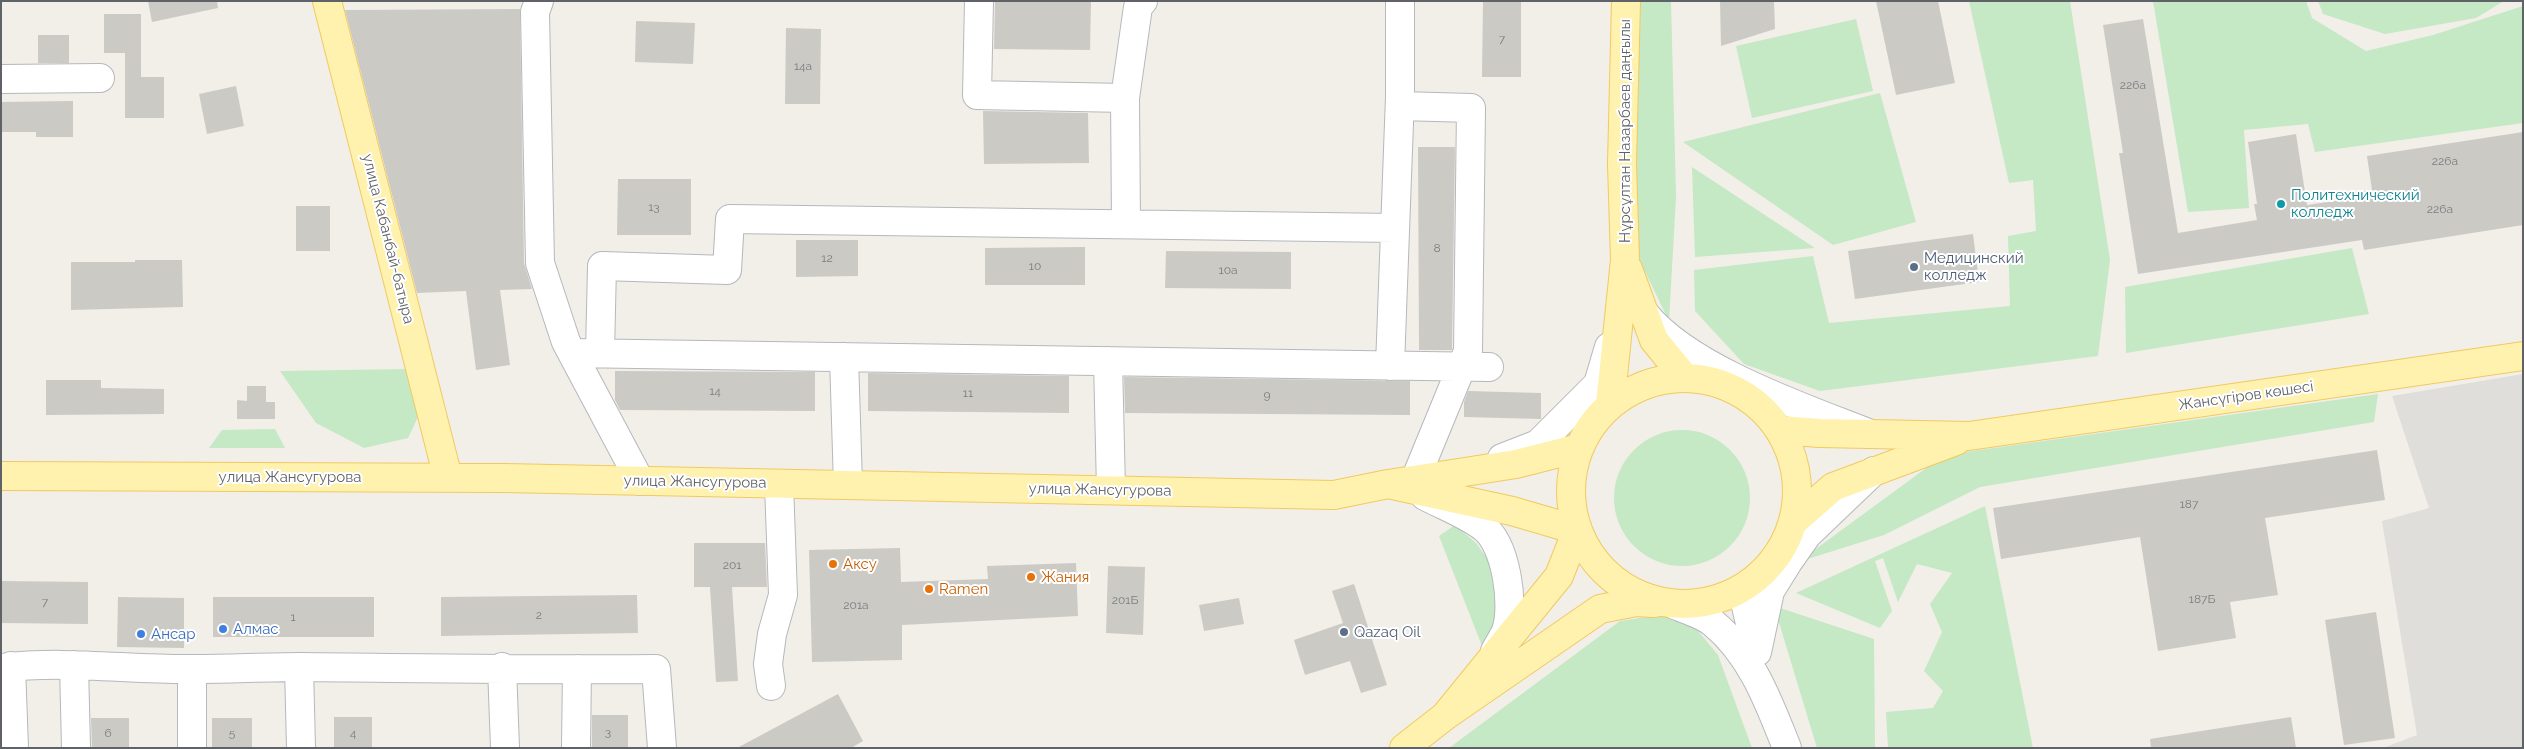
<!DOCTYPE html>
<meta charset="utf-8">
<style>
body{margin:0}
#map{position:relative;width:2524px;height:749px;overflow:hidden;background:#f1efe8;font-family:Raleway,sans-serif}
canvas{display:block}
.frame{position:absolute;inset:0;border:2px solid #5f6368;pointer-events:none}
</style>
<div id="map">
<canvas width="2524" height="749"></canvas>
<div class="frame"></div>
</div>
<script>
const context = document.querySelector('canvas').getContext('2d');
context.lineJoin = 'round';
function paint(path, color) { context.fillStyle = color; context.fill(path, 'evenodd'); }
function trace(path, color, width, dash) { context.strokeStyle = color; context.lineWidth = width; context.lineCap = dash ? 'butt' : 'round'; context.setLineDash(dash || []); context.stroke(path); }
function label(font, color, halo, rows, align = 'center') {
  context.font = font + ' Raleway,sans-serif'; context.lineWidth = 4; context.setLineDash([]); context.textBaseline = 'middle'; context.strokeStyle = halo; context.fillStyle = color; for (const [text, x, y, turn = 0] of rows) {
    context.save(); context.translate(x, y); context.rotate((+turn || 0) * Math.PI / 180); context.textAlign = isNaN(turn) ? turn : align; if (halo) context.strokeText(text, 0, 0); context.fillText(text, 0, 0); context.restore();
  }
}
const industrial = new Path2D(`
 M2523 374V748H2383L2417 735 2382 521 2429 508 2392 396Z`);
const green = new Path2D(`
 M1639 1H1671L1676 197 1669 321 1633 247Z
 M1969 1H2070L2110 260 2098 356 1820 391 1744 364 1695 311 1694 270 1813 256 1829 323 2010 306 2008 236 2036 231 2033 180 2009 183Z
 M2153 1H2306L2312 18 2366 51 2433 35 2523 6V123L2315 152 2308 124 2244 130 2249 208 2188 212Z
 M2318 1H2504L2476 18 2385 34 2323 14Z
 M1856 19 1873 91 1752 118 1736 46Z
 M1880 93 1916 222 1833 245 1683 142Z
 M1692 167 1815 248 1695 257Z
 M2352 248 2369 314 2126 353 2125 287Z
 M408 369 418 417 408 438 364 448 316 423 280 371Z
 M2378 394 2374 422 1980 487 1884 535 1798 562 1944 455Z
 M275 429 285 448H209L222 430Z
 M1614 498a68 68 0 1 1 136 0a68 68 0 1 1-136 0Z
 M1985 506 2033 748H1888L1886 712 1933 708 1943 691 1924 671 1942 632 1930 604 1952 573 1917 564 1898 602 1883 558 1875 561 1892 611 1880 628 1796 593Z
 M1455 525 1476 543 1494 568 1501 633 1484 651 1439 536Z
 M1774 606 1874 639 1875 748H1817Z
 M1666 614 1693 625 1718 655 1752 748H1449L1620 621Z`);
const building = new Path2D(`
 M148 1H217L218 8 152 22Z
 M995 1H1091L1090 50 994 49Z
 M1483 1H1521V77H1482Z
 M1720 1H1774L1775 29 1721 46Z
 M1876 1H1938L1955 83 1896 95Z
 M520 9 524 263 532 289 500 290 510 365 476 370 466 291 417 293 345 10Z
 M104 14H141V77H164V118H125V53H104Z
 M2143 19 2178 233 2257 220 2254 204H2257L2248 142 2296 134 2307 205 2355 198V192L2372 190 2367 156 2523 132V225L2364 250 2362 240 2138 274 2119 153H2123L2103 25Z
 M636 21 695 23 693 64 635 62Z
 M786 28 821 29 820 104H785Z
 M38 35H69V63H38Z
 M236 86 244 126 207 134 199 94Z
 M73 101V137H36V132H1V102Z
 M983 111 1088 113 1089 163 984 164Z
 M1418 147H1455L1452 350H1419Z
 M618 179H691V235H617Z
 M296 206H330V251H296Z
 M1973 234 1979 282 1855 299 1848 251Z
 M796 240H858V276L796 277Z
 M1085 247V285H985V248Z
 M1166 251 1291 252V289L1165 288Z
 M135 260H182L183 307 71 310V262H135Z
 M615 371 815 372V411L620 410 615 400Z
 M868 373 1069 376V413L868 411Z
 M1124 377 1410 381V415L1125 413Z
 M46 380H101V388L164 389V414L46 415Z
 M247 386H266V402H275V419H237V400L247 401Z
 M1468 391 1541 393V419L1464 417V402Z
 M2377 450 2385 500 2265 518 2278 595 2230 602 2236 638 2158 651 2140 537 2001 559 1993 508Z
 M694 543H765L767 587H732L738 681 716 682 710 587H694Z
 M900 548 901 582 988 579 987 566 1076 563 1078 616 902 625V660L812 662 809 550Z
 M1108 566 1145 567 1143 635 1106 633Z
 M1 581 88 582V624L1 623Z
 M1354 584 1387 685 1361 693 1350 661 1305 675 1294 640 1343 623 1332 591Z
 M637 595 638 633 441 636V597Z
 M118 597 184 598V648L117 647Z
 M213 597H374V637H213Z
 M1239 598 1244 624 1204 631 1199 605Z
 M2376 612 2395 738 2344 745 2325 620Z
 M838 694 863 741 851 748H737Z
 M592 715H628V748H592Z
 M334 717H372V748H334Z
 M2291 717 2296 748H2151L2150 739Z
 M91 718H129V748H92Z
 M212 718H252V748H212Z`);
const minor = new Path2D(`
 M539 1 535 12 540 263 566 342 640 481
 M979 1 977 95 1125 98
 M1 79 100 78
 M1400 106 1471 108 1468 351 1415 480
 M1126 224 1125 98 1138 7 1143 1
 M1645 314C1690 369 1802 407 1868 433
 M572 353 1489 367
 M600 353 602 266 727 270 730 219 1395 228
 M844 357 848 485
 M1108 361 1111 490
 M1390 366 1400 96V1
 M1502 458 1538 444 1598 384 1609 347
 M1425 496C1444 506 1466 514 1483 527 1506 543 1515 605 1506 631 1503 638 1498 645 1495 651
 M1742 589 1755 645
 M1675 605C1687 610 1704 615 1713 623 1752 655 1769 703 1787 748
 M1757 652 1770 591 1788 562 1807 535 1874 471
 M74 665 76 748
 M11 666 14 748
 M299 667 301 748
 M502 667 505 748
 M1 668C65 660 130 670 194 669 230 669 265 667 300 667 419 668 538 670 656 669L662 748
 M771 686 768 664 772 634 783 595 779 484
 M192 748V669
 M576 748 577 669`);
const major = new Path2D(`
 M327 1 448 478
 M1628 269 1654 340 1685 378
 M1571 491a113 113 0 1 1 226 0a113 113 0 1 1-226 0Z
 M1610 405 1625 260 1622 164 1626 1
 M1780 430 1820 433 1969 436 2523 356
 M1 476 504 478 1334 495 1388 484
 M1793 522 1833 487 1956 441
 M1445 716 1559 576 1577 530 1512 511 1388 484 1516 464 1579 448
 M1404 748 1445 716 1600 609 1636 602 1654 603`);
const markers = [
 [2281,204,5,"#0f9aa8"],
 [1914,267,5,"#5c6f8a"],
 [833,564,5,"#e8710a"],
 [1031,577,5,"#e8710a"],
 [929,589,5,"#e8710a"],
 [223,629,5,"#3f7fe0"],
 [1344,632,5,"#5c6f8a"],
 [141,634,5,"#3f7fe0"]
];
const numberNames = [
 ["7",1502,39],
 ["14а",803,66],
 ["226а",2133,85],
 ["226а",2445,161],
 ["13",654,207],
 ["226а",2440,209],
 ["8",1437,248],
 ["12",827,258],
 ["10",1035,266],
 ["10а",1228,270],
 ["14",715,391],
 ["11",968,393],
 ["9",1267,395],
 ["187",2189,504],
 ["201",732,565],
 ["187Б",2202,599],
 ["201Б",1125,600],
 ["7",45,602],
 ["201а",856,605],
 ["2",539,615],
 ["1",293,617],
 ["3",608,732],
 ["6",108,733],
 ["5",232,733],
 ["4",353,733]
];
const streetNames = [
 ["Нұрсұлтан Назарбаев даңғылы",1625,131,-90],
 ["улица Кабанбай-батыра",388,239,76],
 ["Жансүгіров көшесі",2246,396,-8],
 ["улица Жансугурова",290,477],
 ["улица Жансугурова",695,482,1],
 ["улица Жансугурова",1100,490,1]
];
const cultureNames = [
 ["Политехнический",2291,195],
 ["колледж",2291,212]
];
const serviceNames = [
 ["Медицинский",1924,258],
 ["колледж",1924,275],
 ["Qazaq Oil",1354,632]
];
const foodNames = [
 ["Аксу",843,564],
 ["Жания",1041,577],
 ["Ramen",939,589]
];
const shopNames = [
 ["Алмас",233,629],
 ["Ансар",151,634]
];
paint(industrial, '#e0deda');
paint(green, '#c5e8c5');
paint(building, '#cccac5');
trace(minor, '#b5b8bc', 30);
trace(major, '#f2c960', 30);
trace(minor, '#fff', 28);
trace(major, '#fff2af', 28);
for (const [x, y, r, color] of markers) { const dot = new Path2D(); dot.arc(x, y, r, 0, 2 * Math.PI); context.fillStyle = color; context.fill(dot); trace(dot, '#fff', 2); }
label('12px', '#7a7d7f', null, numberNames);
label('15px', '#5f6368', '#fff', streetNames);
label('15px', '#0d838f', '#fff', cultureNames, 'left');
label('15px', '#4e5e75', '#fff', serviceNames, 'left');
label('15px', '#c56008', '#fff', foodNames, 'left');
label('15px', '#366cbe', '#fff', shopNames, 'left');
</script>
